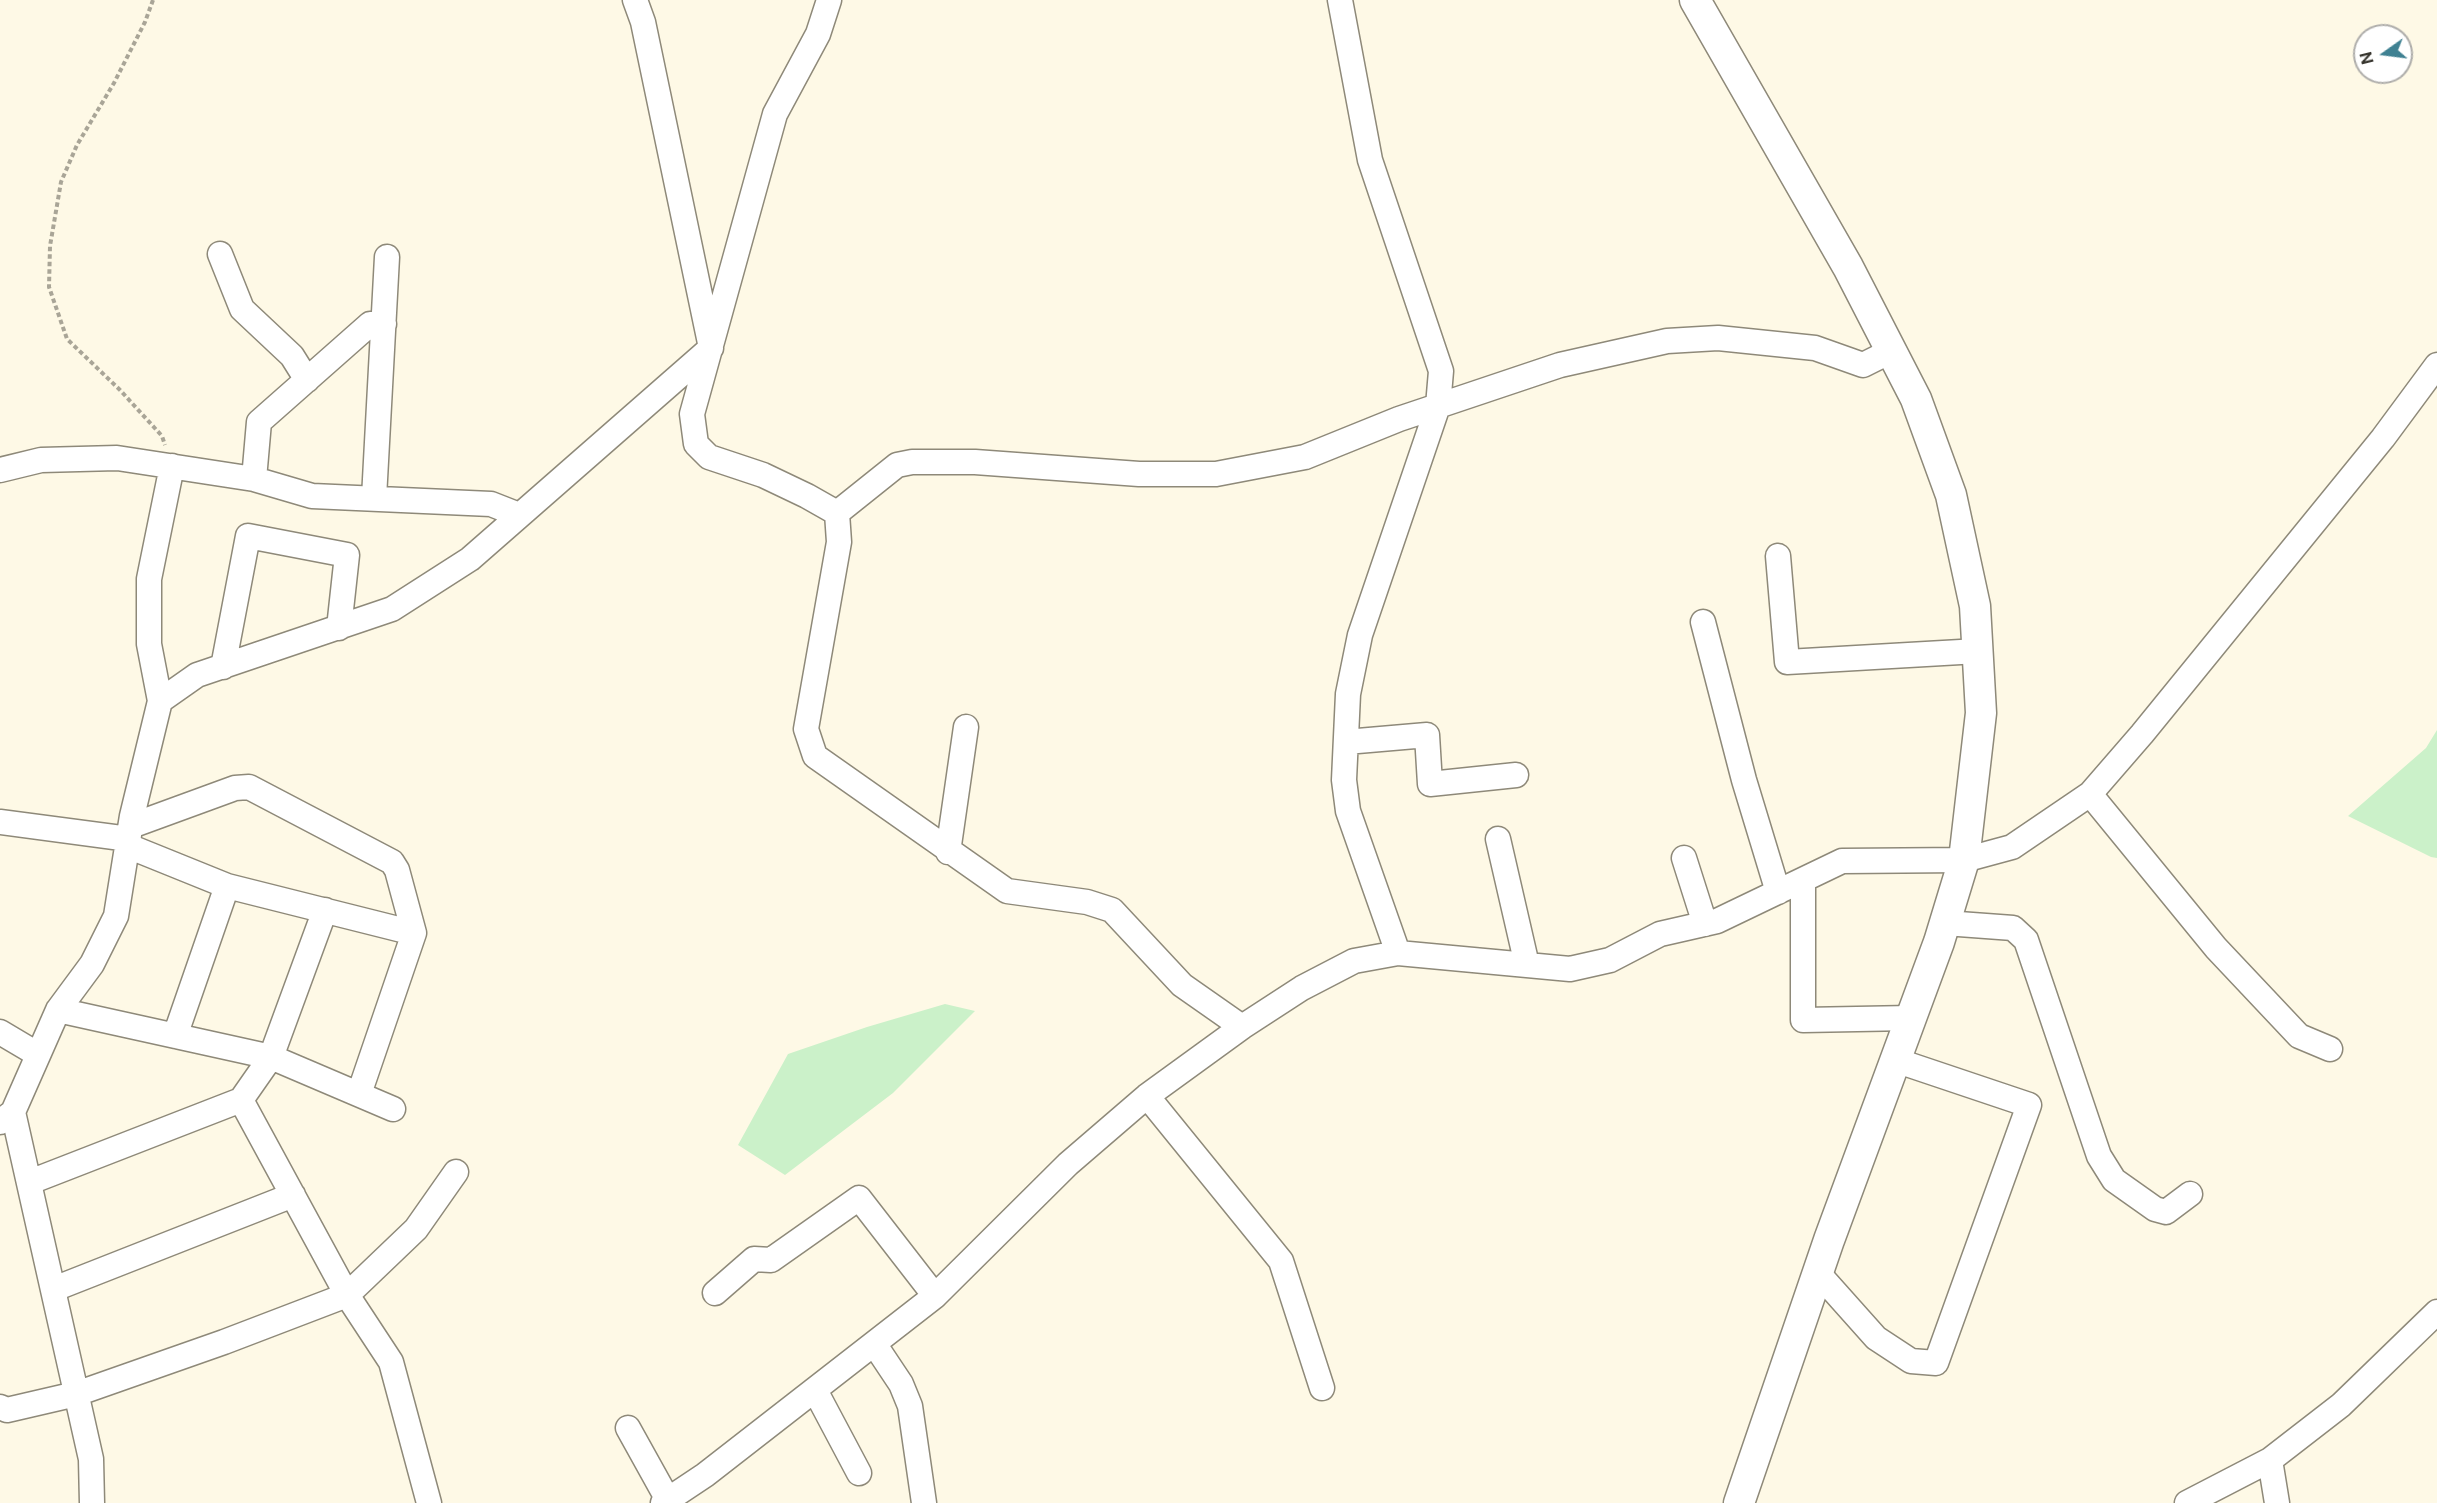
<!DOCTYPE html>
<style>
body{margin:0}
#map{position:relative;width:2437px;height:1503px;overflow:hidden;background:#fef9e6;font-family:"Public Sans",sans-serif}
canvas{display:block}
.north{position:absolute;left:2353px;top:24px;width:60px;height:60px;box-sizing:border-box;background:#fff;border:2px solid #afaeab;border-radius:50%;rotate:256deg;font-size:16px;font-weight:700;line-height:24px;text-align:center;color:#37352e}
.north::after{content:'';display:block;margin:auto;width:21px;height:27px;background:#3f8192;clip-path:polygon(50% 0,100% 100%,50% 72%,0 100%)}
</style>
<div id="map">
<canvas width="2437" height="1503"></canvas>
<div class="north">N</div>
</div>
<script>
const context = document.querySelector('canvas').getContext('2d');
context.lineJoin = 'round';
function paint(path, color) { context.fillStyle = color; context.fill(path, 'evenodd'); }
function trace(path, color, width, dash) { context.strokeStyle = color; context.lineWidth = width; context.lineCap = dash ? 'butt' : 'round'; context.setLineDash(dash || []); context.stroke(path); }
const green = new Path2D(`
 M2437 730V858L2431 857 2348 816 2426 748Z
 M945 1004 975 1011 893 1093 785 1175 738 1145 788 1054 867 1027Z`);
const path = new Path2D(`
 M153 0 145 22 114 83 77 145 61 182 50 246 49 287 67 339 120 390 162 436 165 445`);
const minor = new Path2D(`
 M635 0 643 22 710 343
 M829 0 818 34 775 114 692 414 696 444 709 457 763 475 807 496 837 513
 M1340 0 1370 160 1441 371 1438 406 1360 635 1348 694 1344 780 1348 811 1398 953
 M220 254 242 309 292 356 307 380
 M0 470 41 460 117 458 254 479 312 496 491 504 519 515
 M254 479 259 422 370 324H384
 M374 498 387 257
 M837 513 897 465 912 462H975L1139 474H1216L1305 457 1399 419 1560 365 1667 341 1718 338 1815 348 1863 365 1891 351
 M837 513 839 542 806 729 815 756 1007 891 1087 902 1112 910 1182 985 1242 1027
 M1778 556 1787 662 1978 651
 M1703 622 1744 780 1778 892
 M223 667 248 536 347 555 339 628
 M160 701 197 675 392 609 470 559 711 348
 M1346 742 1427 735 1430 784 1516 775
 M2090 794 2216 948 2299 1036 2330 1049
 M0 822 129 839
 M131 826 235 788 249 787 392 862 397 870 414 933 359 1094
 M1498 839 1527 965
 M128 846 227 886 414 933
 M948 852 966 727
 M1684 858 1705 924
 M1803 880V1020L1911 1018
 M325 910 271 1057 241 1100 347 1295 391 1362 429 1503
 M1945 923 2013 928 2026 940 2099 1156 2114 1180 2155 1209 2166 1212 2190 1194
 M58 1010 271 1057 393 1109
 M0 1032 37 1054
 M175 1036 227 886
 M1147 1096 1281 1261 1322 1388
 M13 1112 91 1459 92 1503
 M0 1122 13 1112 58 1010 92 964 116 916 132 816 160 701 149 644V579L172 466
 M30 1182 241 1100
 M1818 1273 1876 1338 1911 1361 1936 1363 2029 1105 1895 1060
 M54 1289 293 1195
 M715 1293 754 1259 771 1260 859 1198 935 1296
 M875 1345 901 1384 910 1406 924 1503
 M816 1392 859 1473
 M0 1407 7 1410 76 1394 224 1342 347 1295 416 1229 456 1172
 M628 1428 668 1500
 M2270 1460 2277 1503
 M663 1503 705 1475 935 1296 1068 1164 1147 1096 1242 1027 1302 988 1354 961 1398 953 1570 969 1610 960 1660 934 1717 921 1842 861 1964 860 2012 847 2090 794 2142 734 2383 438 2437 365
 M2187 1503 2270 1460 2341 1405 2437 1312`);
const tertiary = new Path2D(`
 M1695 0 1848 267 1916 399 1951 495 1975 606 1981 713 1964 860 1939 942 1829 1240 1739 1503`);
paint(green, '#cbf1c9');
trace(minor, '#8e8979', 27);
trace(tertiary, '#8e8979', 33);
trace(path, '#a9a597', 4, [4.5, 3]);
trace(minor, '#fff', 24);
trace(tertiary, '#fff', 30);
</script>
